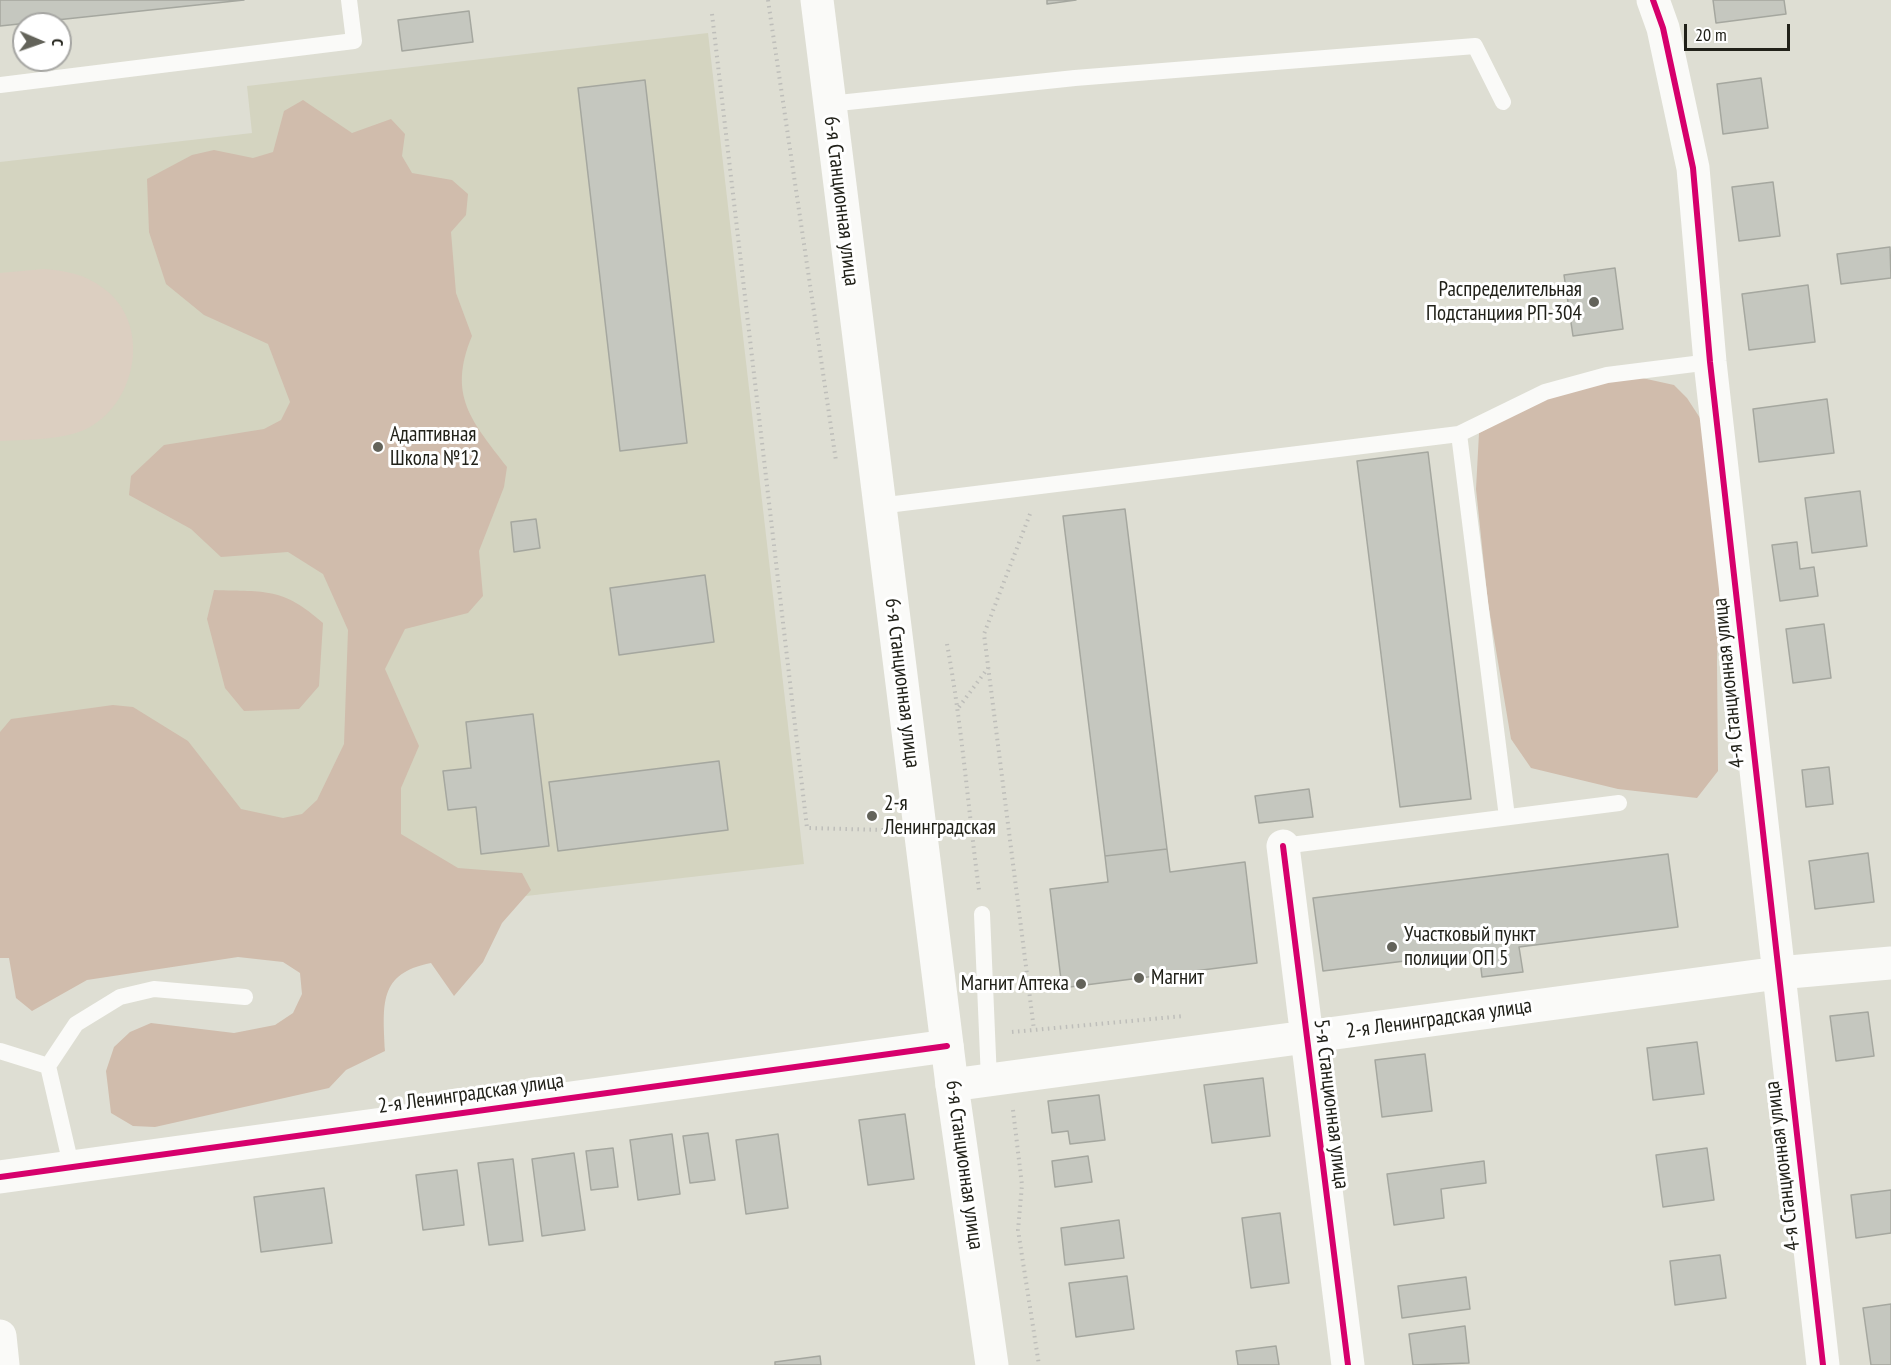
<!DOCTYPE html>
<meta charset="utf-8">
<style>
body{margin:0}
#map{position:relative;width:1891px;height:1365px;overflow:hidden;background:#deded3;font-family:"PT Sans Narrow",sans-serif}
canvas{display:block}
.north{position:absolute;left:12px;top:12px;width:60px;height:60px;box-sizing:border-box;background:#fff;border:2px solid #a6a6a3;border-radius:50%;rotate:92deg;font-size:16px;font-weight:700;line-height:24px;text-align:center;color:#212119}
.north::after{content:'';display:block;margin:auto;width:21px;height:27px;background:#63635a;clip-path:polygon(50% 0,100% 100%,50% 72%,0 100%)}
.scale{position:absolute;left:1684px;top:24px;width:106px;height:27px;box-sizing:border-box;border:3px solid #212119;border-top:0;padding-left:8px;font-size:18px;line-height:21px;white-space:nowrap;color:#212119;-webkit-text-stroke:4px #fff;paint-order:stroke}
</style>
<div id="map">
<canvas width="1891" height="1365"></canvas>
<div class="north">С</div>
<div class="scale">20 m</div>
</div>
<script>
const context = document.querySelector('canvas').getContext('2d');
context.lineJoin = 'round';
function paint(path, color) { context.fillStyle = color; context.fill(path, 'evenodd'); }
function trace(path, color, width, dash) { context.strokeStyle = color; context.lineWidth = width; context.lineCap = dash ? 'butt' : 'round'; context.setLineDash(dash || []); context.stroke(path); }
function label(font, color, halo, rows, align = 'center') {
  context.font = font + ' "PT Sans Narrow",sans-serif'; context.lineWidth = 6; context.setLineDash([]); context.textBaseline = 'middle'; context.strokeStyle = halo; context.fillStyle = color; for (const [text, x, y, turn = 0] of rows) {
    context.save(); context.translate(x, y); context.rotate((+turn || 0) * Math.PI / 180); context.textAlign = isNaN(turn) ? turn : align; if (halo) context.strokeText(text, 0, 0); context.fillText(text, 0, 0); context.restore();
  }
}
const built = new Path2D(`
 M708 33 804 864 101 945 0 740V162L252 133 247 86Z`);
const green = new Path2D(`
 M44 269C66 271 85 274 103 288 151 322 138 400 90 427 65 441 28 439 0 441V273Z`);
const forest = new Path2D(`
 M303 100 352 133 391 119 405 134 402 156 412 173 452 180 468 194 466 215 451 232 456 293 472 336C447 396 472 421 507 467L504 487 479 551 483 596 468 613 405 629 385 669 419 746 401 788V834L458 868 522 873 531 890 502 923 483 962 454 996 431 963C378 973 383 1005 385 1051L346 1070 329 1088 155 1127 133 1126 111 1113 106 1071 114 1047 130 1032 151 1023 234 1033 275 1025 293 1013 302 994 300 973 283 962 238 957 87 980 32 1011 16 998 9 958H0V732L11 719 113 705 133 707 188 741 241 809 283 818 302 814 317 800 344 744 348 630 323 574 288 552 221 557 191 529 129 495 131 476 164 445 264 429 281 420 290 402 268 344 204 315 166 284 149 232 147 179 192 155 214 150 253 158 273 152 284 111Z
 M1633 376 1674 385 1687 398 1700 418 1721 531 1717 661 1718 771 1697 798 1618 789 1531 768 1511 739 1488 603 1476 489 1479 433 1546 398Z
 M214 590C267 592 282 587 323 623L319 686 299 709 244 711 225 688 207 619Z`);
const building = new Path2D(`
 M0 0H244L0 26Z
 M1047 0H1076L1047 4Z
 M1713 0H1784L1786 14 1716 23Z
 M469 11 473 42 402 51 398 20Z
 M1761 78 1768 128 1723 134 1717 84Z
 M645 80 687 443 620 451 578 88Z
 M1773 182 1780 236 1739 241 1732 187Z
 M1890 247 1891 278 1841 284 1837 254Z
 M1615 268 1623 329 1573 336 1564 275Z
 M1808 285 1815 342 1749 350 1742 294Z
 M1827 399 1834 453 1759 462 1753 409Z
 M1428 452 1471 799 1400 807 1357 461Z
 M1860 491 1867 546 1812 553 1805 498Z
 M1125 509 1167 849 1105 856 1063 516Z
 M536 519 540 548 514 552 511 522Z
 M1797 542 1800 569 1814 567 1818 596 1780 601 1772 545Z
 M705 575 714 642 619 655 610 588Z
 M1824 624 1831 678 1793 683 1786 629Z
 M533 714 549 846 481 854 476 807 448 810 443 771 471 768 466 722Z
 M719 761 728 830 558 851 549 782Z
 M1829 767 1833 804 1806 807 1802 770Z
 M1309 789 1313 817 1259 823 1255 796Z
 M1167 849 1170 872 1245 862 1257 963 1062 988 1050 889 1108 882 1105 856Z
 M1868 853 1874 902 1815 909 1809 861Z
 M1668 854 1678 927 1519 947 1523 972 1482 977 1479 952 1323 971 1313 898Z
 M1868 1012 1874 1056 1836 1061 1830 1016Z
 M1697 1042 1704 1094 1653 1100 1647 1048Z
 M1425 1054 1432 1111 1382 1117 1375 1060Z
 M1263 1078 1270 1136 1212 1143 1204 1085Z
 M1099 1095 1105 1140 1070 1144 1068 1131 1052 1133 1048 1101Z
 M905 1114 914 1179 868 1185 859 1120Z
 M708 1133 715 1180 690 1183 683 1136Z
 M672 1134 680 1194 638 1200 630 1140Z
 M778 1134 788 1208 746 1214 736 1140Z
 M613 1148 618 1187 591 1190 586 1151Z
 M1707 1148 1714 1200 1663 1207 1656 1155Z
 M574 1153 585 1230 542 1236 532 1159Z
 M1088 1156 1092 1182 1055 1187 1052 1161Z
 M513 1159 523 1241 489 1245 478 1163Z
 M1484 1161 1486 1183 1441 1189 1444 1218 1394 1225 1387 1174Z
 M457 1170 464 1225 423 1230 416 1175Z
 M324 1188 332 1243 261 1252 254 1197Z
 M1891 1190V1233L1856 1238 1851 1195Z
 M1280 1213 1289 1283 1251 1288 1242 1218Z
 M1119 1220 1124 1258 1065 1265 1061 1228Z
 M1720 1255 1726 1298 1675 1305 1670 1261Z
 M1127 1276 1134 1329 1076 1337 1069 1283Z
 M1466 1277 1470 1309 1402 1318 1398 1286Z
 M1891 1304V1365H1871L1863 1308Z
 M1465 1326 1469 1363 1413 1365 1409 1334Z
 M1276 1346 1279 1365H1238L1236 1351Z
 M820 1356 821 1365H775V1362Z`);
const path = new Path2D(`
 M768 0 836 461
 M712 14 807 828 885 830
 M1030 514 984 634 1034 1030
 M947 644C962 725 968 808 979 890
 M959 707 988 668
 M1012 1032 1184 1016
 M1013 1110 1022 1185 1018 1230 1039 1365`);
const lane = new Path2D(`
 M0 85 354 41 349 0
 M829 104 1075 78 1475 46 1503 102
 M1459 434 1507 817
 M879 506 1459 434 1545 392 1607 375 1710 362
 M1283 846 1619 803
 M982 914 989 1080
 M0 1051 48 1066 71 1165
 M48 1066 76 1024 120 997 154 989 245 997`);
const street = new Path2D(`
 M1653 0 1663 28 1693 168 1710 362 1823 1365
 M1283 846 1348 1365
 M952 1085 1778 973 1891 963
 M0 1177 947 1046
 M0 1336 3 1365`);
const secondary = new Path2D(`
 M817 0 952 1085 992 1365`);
const cycleway = new Path2D(`
 M1653 0 1663 28 1693 168 1710 362 1823 1365
 M1283 846 1348 1365
 M0 1177 947 1046`);
const markers = [
 [1594,302,6,"#63635a"],
 [378,447,6,"#63635a"],
 [872,816,6,"#63635a"],
 [1392,947,6,"#63635a"],
 [1139,978,6,"#63635a"],
 [1081,984,6,"#63635a"]
];
const streetNames = [
 ["6-я Станционная улица",841,201,83],
 ["6-я Станционная улица",902,683,83],
 ["4-я Станционная улица",1729,683,-96],
 ["2-я Ленинградская улица",1439,1019,-8],
 ["2-я Ленинградская улица",471,1094,-8],
 ["5-я Станционная улица",1331,1104,83],
 ["6-я Станционная улица",964,1165,82],
 ["4-я Станционная улица",1783,1166,-97]
];
const poiNames = [
 ["Распределительная",1582,290,"right"],
 ["Подстанциия РП-304",1582,314,"right"],
 ["Адаптивная",390,435],
 ["Школа №12",390,459],
 ["2-я",884,804],
 ["Ленинградская",884,828],
 ["Участковый пункт",1404,935],
 ["полиции ОП 5",1404,959],
 ["Магнит",1151,978],
 ["Магнит Аптека",1069,984,"right"]
];
paint(built, '#d4d4c0');
paint(green, '#dccfc1');
paint(forest, '#d0bcac');
paint(building, '#c5c7bf');
trace(building, '#a5a79f', 1.5);
trace(path, '#bebeba', 4, [1.5, 4.5]);
trace(lane, '#fafaf8', 16);
trace(street, '#fafaf8', 33);
trace(secondary, '#fafaf8', 33);
trace(cycleway, '#d6006c', 6);
for (const [x, y, r, color] of markers) { const dot = new Path2D(); dot.arc(x, y, r, 0, 2 * Math.PI); context.fillStyle = color; context.fill(dot); trace(dot, '#fff', 2); }
label('21px', '#212119', '#fff', streetNames);
label('21px', '#212119', '#fff', poiNames, 'left');
</script>
